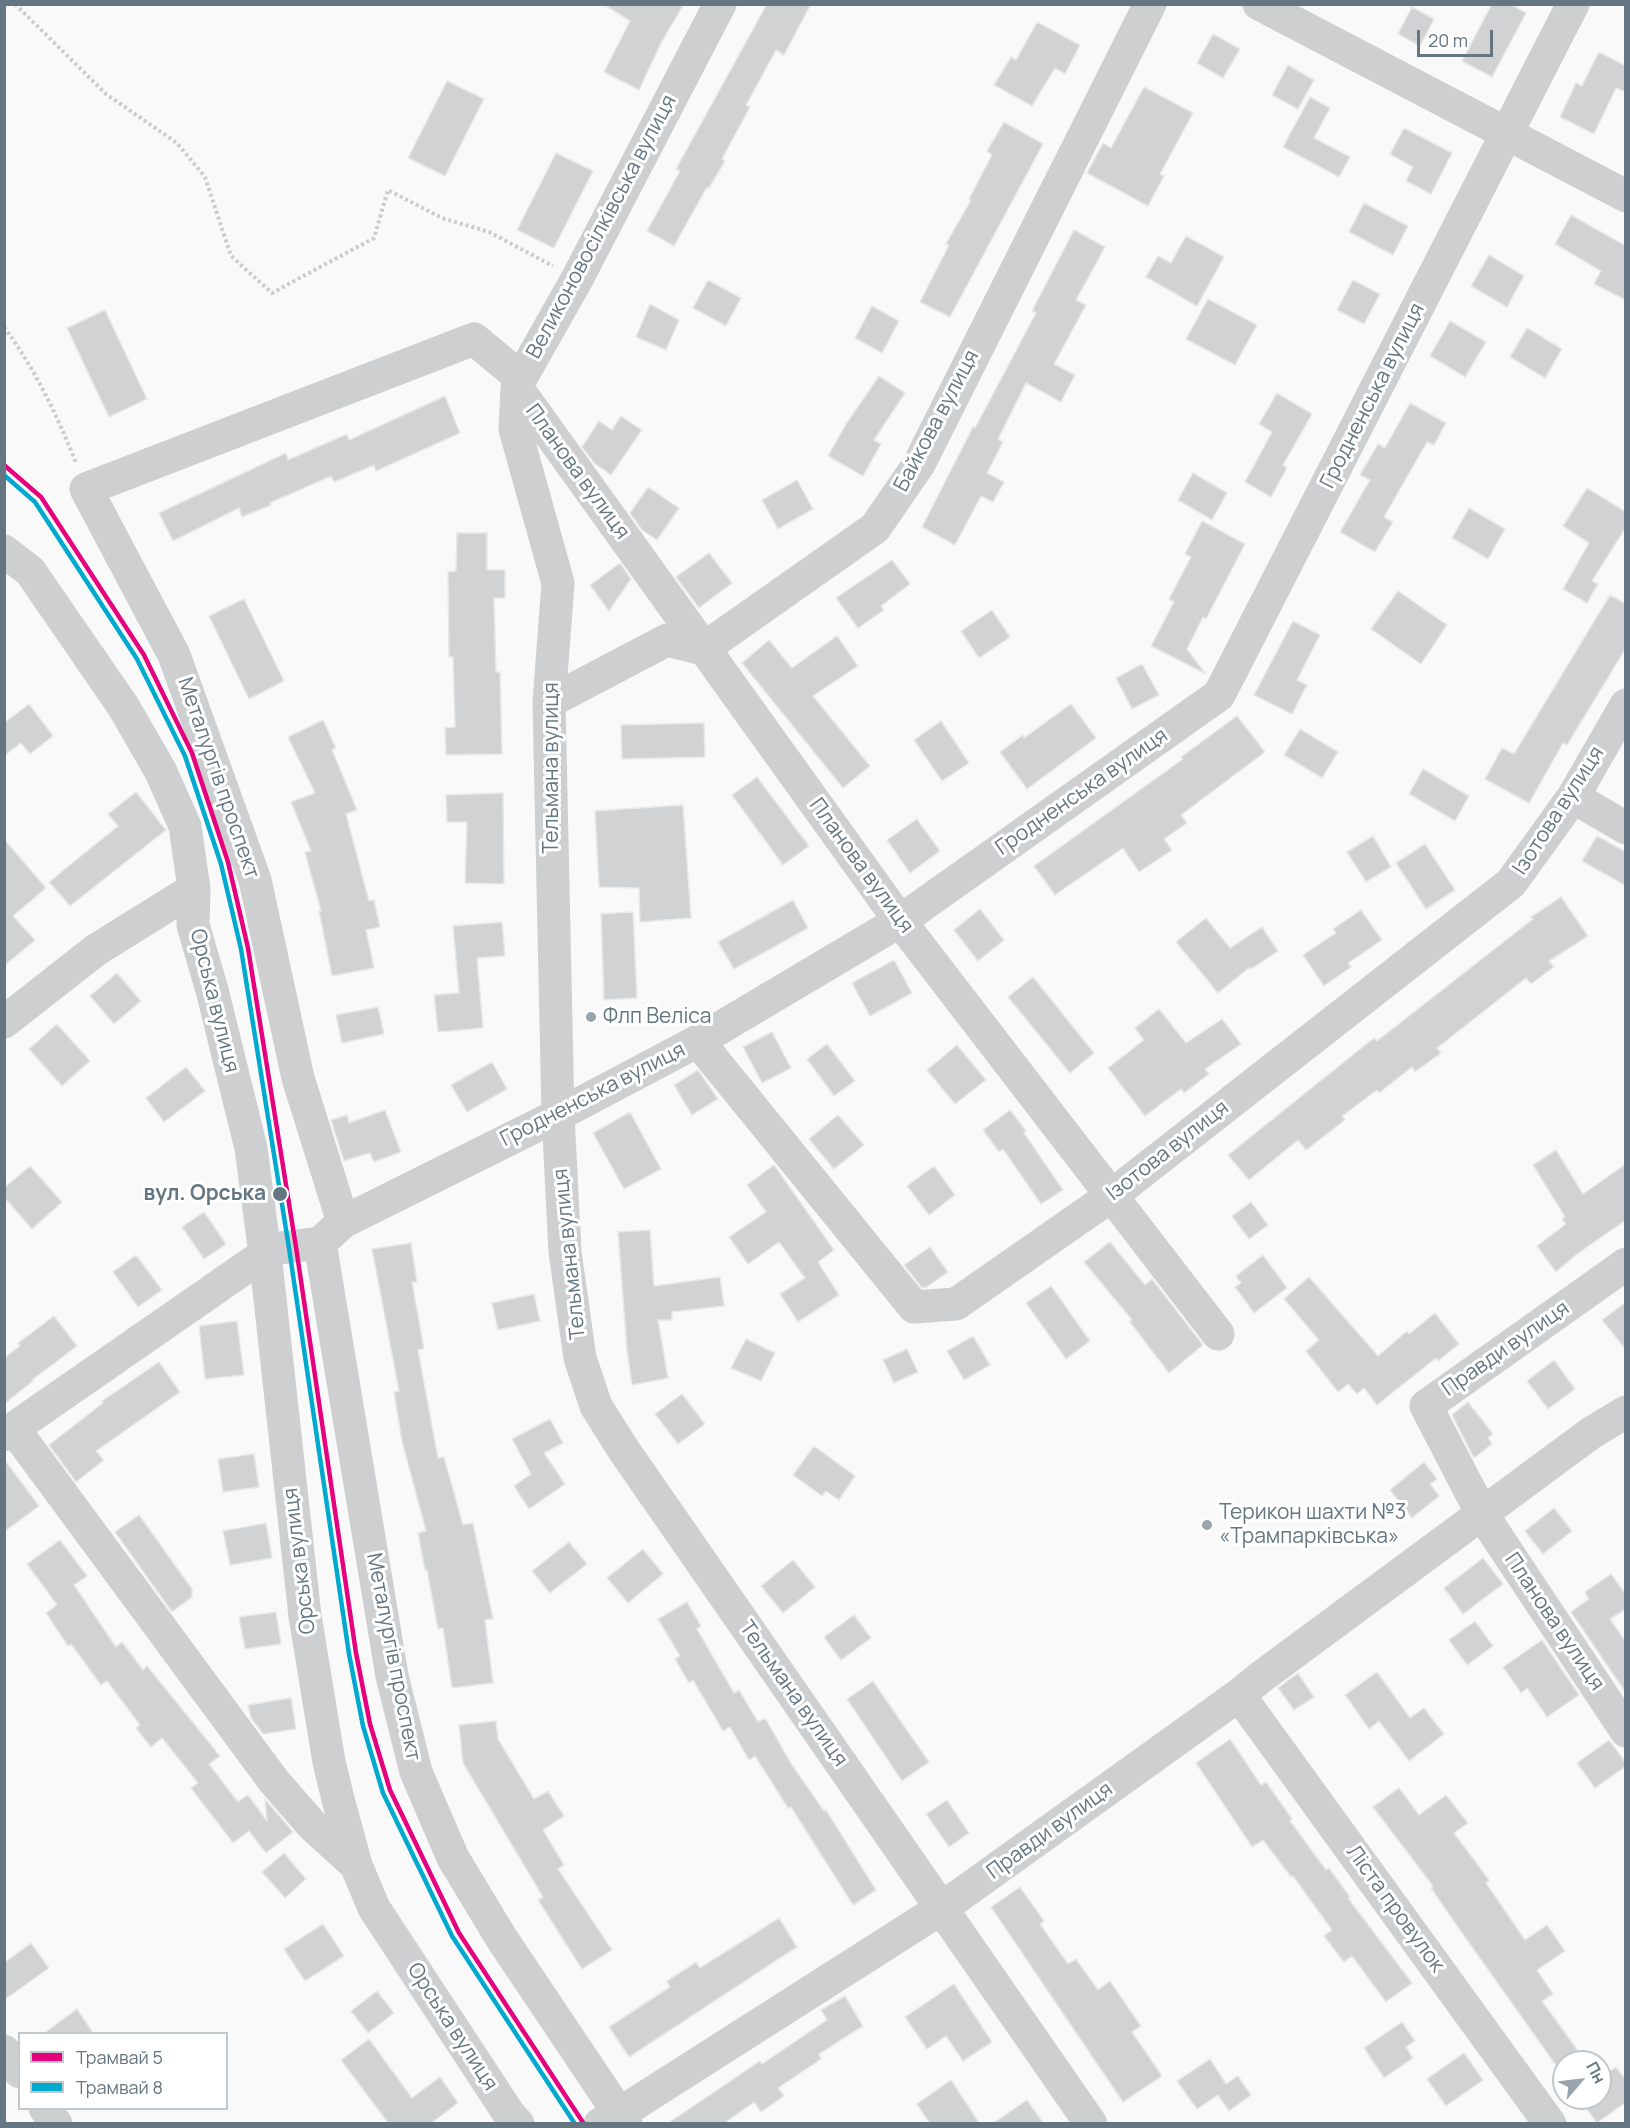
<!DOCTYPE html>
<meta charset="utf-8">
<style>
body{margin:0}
#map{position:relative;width:1630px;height:2128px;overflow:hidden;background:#f9f9f9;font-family:Manrope,sans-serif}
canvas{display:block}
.frame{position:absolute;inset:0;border:6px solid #657683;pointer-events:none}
.legend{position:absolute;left:18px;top:2032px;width:210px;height:78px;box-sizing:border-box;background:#fff;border:2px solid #c1c8cd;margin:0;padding:8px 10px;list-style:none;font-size:18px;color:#657683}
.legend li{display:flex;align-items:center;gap:12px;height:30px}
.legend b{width:30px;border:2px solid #c1c8cd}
.north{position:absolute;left:1552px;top:2050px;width:60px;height:60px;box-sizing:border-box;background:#fff;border:2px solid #c1c8cd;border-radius:50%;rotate:62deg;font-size:16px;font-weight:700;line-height:24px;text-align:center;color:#657683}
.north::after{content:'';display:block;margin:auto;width:21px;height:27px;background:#99a4ac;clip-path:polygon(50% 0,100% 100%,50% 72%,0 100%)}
.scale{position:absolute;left:1417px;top:30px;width:76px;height:27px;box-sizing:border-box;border:3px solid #657683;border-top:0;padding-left:8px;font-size:18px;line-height:21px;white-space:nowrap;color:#657683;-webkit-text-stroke:4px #fff;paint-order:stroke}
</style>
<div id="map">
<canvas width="1630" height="2128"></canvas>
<div class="frame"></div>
<ul class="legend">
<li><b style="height:8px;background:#e5007d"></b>Трамвай 5</li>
<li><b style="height:8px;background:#00a9ce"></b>Трамвай 8</li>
</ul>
<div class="north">Пн</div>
<div class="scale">20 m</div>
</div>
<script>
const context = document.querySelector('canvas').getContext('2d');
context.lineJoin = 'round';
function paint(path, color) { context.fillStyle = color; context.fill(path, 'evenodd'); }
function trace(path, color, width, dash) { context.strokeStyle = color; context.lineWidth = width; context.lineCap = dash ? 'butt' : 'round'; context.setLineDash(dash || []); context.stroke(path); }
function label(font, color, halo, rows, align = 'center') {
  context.font = font + ' Manrope,sans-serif'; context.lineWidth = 6; context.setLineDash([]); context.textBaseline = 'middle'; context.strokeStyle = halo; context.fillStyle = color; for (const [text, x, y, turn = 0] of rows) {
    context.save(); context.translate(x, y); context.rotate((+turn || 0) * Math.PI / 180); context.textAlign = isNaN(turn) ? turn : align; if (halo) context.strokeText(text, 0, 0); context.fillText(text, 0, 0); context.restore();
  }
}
const building = new Path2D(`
 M603 4H684L661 43 639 90 604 72 630 21Z
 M767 4H811L784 55 776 50 746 105 750 107 722 159 725 161 709 188 707 187 674 246 647 231 680 171 676 169Z
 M1492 4H1510L1526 13 1492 77 1462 61Z
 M1412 7 1434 19 1420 46 1398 34Z
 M1037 22 1080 45 1065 74 1055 68 1032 106 994 85 1011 57 1016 60Z
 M1213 34 1240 49 1223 78 1197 63Z
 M1599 52 1626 66V92L1616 88 1594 134 1560 117 1576 83 1582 86Z
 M1288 65 1314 80 1298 109 1272 95Z
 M447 81 484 99 445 176 408 158Z
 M1144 87 1193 113 1160 174 1164 176 1148 206 1087 173 1103 143 1111 148Z
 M1310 97 1330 108 1314 138 1350 157 1339 177 1283 147Z
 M1004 122 1043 144 950 317 920 302 949 245 946 244 971 200 969 199 992 155 987 151Z
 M1404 128 1452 153 1431 194 1406 181 1413 167 1390 154Z
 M556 153 593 171 554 248 517 230Z
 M1364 203 1408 226 1393 255 1349 232Z
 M1571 215 1626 246V300L1594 284 1601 271 1555 244Z
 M1074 230 1105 247 1076 300 1086 305 1054 364 1075 375 1061 402 1026 383 998 439 1003 442 987 473 1004 482 993 502 981 496 955 545 922 527 973 427 975 428 1036 313 1032 311Z
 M1186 236 1224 257 1197 306 1146 277 1158 256 1171 263Z
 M1489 255 1524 276 1507 307 1471 286Z
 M708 280 741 298 726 326 693 308Z
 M1353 280 1380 294 1364 324 1337 310Z
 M1208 299 1257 325 1235 365 1186 339Z
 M650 304 679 320 666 350 636 337Z
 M872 306 899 321 882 353 855 338Z
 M105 310 147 399 109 417 67 328Z
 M1450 321 1486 342 1465 377 1430 356Z
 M1527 328 1562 349 1545 378 1510 357Z
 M879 376 905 393 874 440 881 444 863 476 828 456 846 424Z
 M1277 393 1312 414 1283 465 1287 468 1271 497 1245 482 1272 432 1259 424Z
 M445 396 460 433 376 471 374 465 334 482 331 476 270 503 271 505 242 517 239 508 173 541 159 513 286 453 288 460 347 434 349 440Z
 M1410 403 1446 423 1434 445 1427 442 1384 517 1393 522 1375 552 1340 532 1370 480 1360 475 1378 444 1385 448Z
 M621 416 642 430 611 475 594 463 582 447 599 421 612 430Z
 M1193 473 1227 493 1212 520 1178 500Z
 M797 480 813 509 778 529 762 500Z
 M648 487 679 508 657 540 642 530 630 513Z
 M1587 488 1626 512V527L1592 581 1598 584 1587 603 1563 589 1589 543 1563 526Z
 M1469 508 1505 529 1488 559 1452 538Z
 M1202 521 1245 544 1206 619 1203 617 1187 649 1206 674 1151 646 1174 602 1169 599 1191 557 1185 554Z
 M457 533H487V570H505V598H494L496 672H500L502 754 446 755 445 728 455 727 453 657H449L448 572 456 571Z
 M709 553 732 583 699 608 676 577Z
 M892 560 910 584 881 606 884 610 858 628 836 598Z
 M620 563 631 579 609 611 590 585Z
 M1398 591 1447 625 1421 664 1371 629Z
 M1610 595 1626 604V648L1567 745 1563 743 1529 803 1485 779 1502 748 1514 754Z
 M244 599 284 681 249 699 209 616Z
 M992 610 1010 637 979 658 961 631Z
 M1293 621 1320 635 1297 680 1307 685 1292 714 1254 695Z
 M837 636 858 666 813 696 870 766 843 788 742 663 769 640 792 668Z
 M1142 664 1159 695 1132 709 1116 678Z
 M29 704 53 736 30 754 21 743 4 756V723Z
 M1071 704 1096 738 1027 789 1000 752 1023 735 1024 738Z
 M1237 716 1265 752 1181 815 1187 823 1164 839 1172 850 1139 872 1123 848 1055 895 1034 866 1183 759 1181 757Z
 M323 720 336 748 332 750 357 810 346 814 369 901 374 900 380 927 366 930 374 968 332 976 319 911H321L305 852 311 851 291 802 315 793 288 737Z
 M941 721 969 763 942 781 914 740Z
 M704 723 705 757 622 759 621 725Z
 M1300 729 1338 752 1322 778 1284 755Z
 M1423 769 1469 796 1455 821 1409 794Z
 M757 777 809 846 783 865 732 795Z
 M136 792 166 830 70 906 49 882 118 826 108 814Z
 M503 793 504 884 465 883 467 822H447L446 795Z
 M683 805 691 918 640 922 639 888 599 887 595 811Z
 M917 819 940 851 910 873 887 840Z
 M1373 836 1391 867 1366 882 1347 852Z
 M1597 836 1626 852V886L1582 861Z
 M4 839 46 888 13 916 35 940 4 966Z
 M1425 844 1455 890 1426 909 1396 863Z
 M1561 897 1588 936 1549 961 1554 967 1531 984 1526 978 1437 1048 1441 1053 1415 1072 1412 1067 1379 1093 1377 1090 1342 1116 1345 1120 1306 1150 1298 1140 1249 1180 1228 1155 1374 1038 1377 1041 1533 919 1531 917Z
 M793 900 808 928 734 969 718 942Z
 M980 909 1004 940 978 961 954 930Z
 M1361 910 1382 940 1348 963 1351 967 1324 986 1303 955 1336 933 1333 929Z
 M633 912 637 998 604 1000 601 914Z
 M1206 918 1230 948 1262 927 1278 951 1251 969 1250 967 1218 993 1176 942Z
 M502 922 505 956 477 958 483 1028 438 1032 434 995 459 993 453 926Z
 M894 960 912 993 870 1016 852 983Z
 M117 973 141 1001 114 1024 90 996Z
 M1033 977 1094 1053 1070 1073 1008 997Z
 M378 1007 384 1034 342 1043 336 1015Z
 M1159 1009 1186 1043 1222 1019 1241 1044 1205 1069 1209 1074 1184 1093 1181 1089 1145 1116 1108 1068 1144 1040 1135 1028Z
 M57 1024 90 1061 62 1086 29 1049Z
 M772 1032 791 1068 762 1083 743 1047Z
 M827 1044 855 1081 834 1096 807 1059Z
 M957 1045 986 1080 955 1104 927 1070Z
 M492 1062 507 1089 467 1112 451 1085Z
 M186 1067 205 1091 164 1122 146 1098Z
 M698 1070 718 1099 692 1115 674 1085Z
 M385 1110 401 1152 374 1162 370 1153 344 1161 331 1120 347 1115 349 1123Z
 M1010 1110 1026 1131 1024 1133 1063 1190 1041 1204 1003 1149 999 1152 983 1130Z
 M630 1112 661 1169 624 1189 593 1133Z
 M838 1115 864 1145 834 1169 809 1139Z
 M1556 1150 1583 1194 1626 1164V1220L1577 1254 1556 1272 1537 1246 1566 1224 1562 1219 1565 1217 1533 1165Z
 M774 1165 834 1250 818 1262 839 1295 798 1322 780 1294 805 1278 779 1242 748 1264 729 1237 766 1212 747 1185Z
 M30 1166 62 1202 32 1229 4 1197V1188Z
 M934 1166 955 1195 929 1215 907 1186Z
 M1251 1202 1268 1225 1249 1239 1232 1216Z
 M204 1212 226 1244 204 1259 182 1227Z
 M650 1230 654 1286 720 1277 724 1306 672 1312V1320H658L668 1378 632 1385 627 1350 618 1232Z
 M1110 1242 1145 1285 1152 1279 1203 1345 1169 1373 1130 1322 1132 1320 1084 1262Z
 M411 1243 417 1282H412L424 1349 418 1350 438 1458 444 1457 463 1525 473 1523 493 1619 485 1620 493 1683 452 1688 443 1628 438 1629 427 1570H425L418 1533 426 1531 402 1441 394 1392 399 1391 372 1249Z
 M930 1247 948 1272 927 1287 922 1288 904 1265Z
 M136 1255 162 1290 138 1307 113 1272Z
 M1263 1255 1287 1288 1254 1313 1235 1287 1241 1283 1236 1276Z
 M1309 1277 1378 1356 1407 1331 1409 1334 1435 1313 1459 1344 1438 1361 1436 1358 1377 1405 1364 1388 1357 1394 1348 1384 1338 1392 1306 1351 1319 1340 1284 1299Z
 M1051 1286 1090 1341 1066 1359 1026 1303Z
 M534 1294 540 1321 498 1330 492 1303Z
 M1626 1302V1350L1602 1320Z
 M54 1316 77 1346 32 1380 33 1381 4 1404V1358L20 1346 18 1343Z
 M237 1321 244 1375 205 1379 199 1326Z
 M973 1336 990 1365 964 1380 947 1351Z
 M746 1339 775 1353 761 1381 731 1368Z
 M907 1349 918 1372 894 1383 883 1360Z
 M1554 1360 1575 1389 1548 1409 1527 1381Z
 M159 1362 180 1392 96 1451 104 1460 76 1482 49 1445 103 1403 102 1401Z
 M682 1394 705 1424 678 1444 655 1414Z
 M1468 1402 1493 1434 1488 1438 1492 1444 1474 1458 1452 1415Z
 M550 1419 563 1443 544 1453 565 1484 529 1509 514 1486 531 1474 512 1439Z
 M814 1446 855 1476 839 1500 826 1491 822 1496 793 1475Z
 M254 1454 259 1487 223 1492 218 1459Z
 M4 1459 39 1506 4 1532Z
 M1424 1462 1437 1479 1430 1484 1439 1496 1412 1518 1390 1490Z
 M1554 1508 1572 1531 1543 1554 1525 1531Z
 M139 1515 192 1589V1597L172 1612 115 1532Z
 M266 1523 272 1558 230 1565 223 1531Z
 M60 1540 87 1576 74 1585 116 1647 122 1642 143 1670 147 1666 203 1735 220 1756 209 1764 238 1802 248 1795 267 1821 265 1799 293 1832 266 1853 249 1831 233 1843 191 1788 198 1783 162 1738 151 1747 136 1728 140 1725 107 1681 101 1685 71 1644 68 1646 46 1613 57 1605 27 1564Z
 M569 1542 587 1564 550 1593 532 1571Z
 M643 1549 663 1574 628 1603 607 1578Z
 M1483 1558 1503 1584 1463 1614 1444 1588Z
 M793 1560 815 1587 783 1613 761 1586Z
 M1611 1574 1626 1595V1609L1610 1619 1626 1642V1693L1571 1612 1589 1599 1585 1592Z
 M687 1602 701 1626 697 1629 734 1693 739 1690 758 1722 765 1718 792 1765 824 1811 826 1810 876 1890 853 1905 791 1807 788 1808 755 1756 749 1760 730 1727 723 1731 693 1680 689 1683 675 1659 680 1656 658 1619Z
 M276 1612 281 1644 245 1649 239 1617Z
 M854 1615 871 1638 841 1660 824 1637Z
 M1475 1621 1493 1646 1467 1665 1449 1640Z
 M1542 1640 1579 1695 1547 1717 1527 1688 1521 1693 1503 1667Z
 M1377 1672 1410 1718 1424 1708 1444 1734 1409 1761 1379 1721 1369 1729 1345 1695Z
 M1298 1673 1314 1697 1294 1710 1278 1688Z
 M873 1681 929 1762 902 1781 847 1699Z
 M291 1698 296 1729 263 1734 251 1718 248 1705Z
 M496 1721 498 1739 534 1799 548 1791 564 1816 543 1830 564 1865 558 1869 612 1950 582 1969 538 1900 543 1897 463 1763 459 1725Z
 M1230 1739 1261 1785 1266 1782 1292 1819 1290 1821 1326 1870 1329 1868 1350 1897 1348 1898 1412 1983 1386 2002 1352 1956 1344 1962 1324 1936 1332 1930 1293 1876 1291 1877 1263 1840 1252 1847 1196 1763Z
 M1609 1740 1626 1763V1766L1595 1788 1577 1763Z
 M1399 1788 1419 1815 1446 1795 1468 1823 1454 1833 1489 1880 1486 1883 1525 1940 1547 1925 1565 1951 1537 1970 1553 1994 1542 2001 1581 2055 1572 2062H1564V2068L1560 2071 1448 1913 1431 1888 1433 1886 1373 1807Z
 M947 1800 969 1833 949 1847 926 1814Z
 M284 1853 306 1879 285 1898 262 1872Z
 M1020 1887 1044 1921 1040 1924 1068 1964 1076 1959 1098 1990 1110 1981 1141 2026 1132 2032 1162 2076 1123 2102 991 1907Z
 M779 1918 797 1947 629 2057 609 2027 670 1987 667 1981 696 1962 700 1968Z
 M323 1924 344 1956 305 1981 284 1949Z
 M31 1943 49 1968 4 2000V1963Z
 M954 1984 992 2042 963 2061 946 2036 927 2049 905 2017Z
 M377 1991 394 2013 368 2033 351 2011Z
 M845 1996 863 2026 819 2054 821 2059 778 2088 784 2096 761 2112 754 2102 723 2124H667L760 2061 762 2064 827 2020 821 2010Z
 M77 2009 94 2034H43Z
 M1402 2022 1415 2041 1406 2047 1413 2058 1384 2078 1364 2048Z
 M369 2039 412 2098 440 2077 458 2103 430 2124H389L341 2060Z
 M1464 2053 1483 2080 1446 2106 1427 2079Z
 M1210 2059 1226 2084 1238 2076 1251 2095 1229 2111 1218 2095 1197 2109 1177 2081Z
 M1616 2067 1626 2080V2102L1597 2123 1579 2098H1600V2078Z
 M951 2080 980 2124H930L917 2104Z
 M1027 2100 1044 2124H992Z`);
const path = new Path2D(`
 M15 4 106 94 177 143 205 177 231 256 272 293 374 238 388 190 442 218 489 232 553 266
 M4 327C35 369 57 415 76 463`);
const minor = new Path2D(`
 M1259 4 1626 196
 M521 378 517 388 515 429 558 583 549 702 558 1115 565 1252 580 1358 596 1406 623 1449 1091 2124
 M517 388 900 921 1218 1334
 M4 551 30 571 123 706 160 770 185 826 194 889 193 925 212 990 251 1148 265 1254 305 1616 329 1762 338 1799 356 1865 374 1908 509 2114 518 2124
 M549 702 667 640 703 649 875 528 919 464 1150 4
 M1573 797 1626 828
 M4 1022 96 950 194 889
 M698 1041 914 1307 956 1304 1111 1196 1511 883 1573 797 1626 705
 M343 1222 298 1078 255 880 174 655 86 489 474 339 521 378 577 279 720 4
 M320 1243 392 1676 416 1772 453 1858 502 1939 626 2124
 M1626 1264 1426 1406 1482 1514 1626 1731
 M14 1429 273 1780 312 1825 356 1865
 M4 1435 265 1254 280 1248 320 1243 343 1222 558 1115 698 1041 900 921 1219 695 1573 4
 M1239 1695 1550 2124
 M4 2051 20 2072
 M45 2108 56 2124
 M600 2124 619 2114 942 1908 1239 1695 1261 1677 1591 1433 1626 1412`);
const tram1 = new Path2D(`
 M4 465 41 497 144 655 192 753 228 862 248 948 296 1247 356 1653 370 1724 390 1790 459 1933 584 2124`);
const tram2 = new Path2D(`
 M4 475 35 502 137 659 185 756 221 864 241 949 289 1248 349 1654 363 1726 383 1793 452 1936 575 2124`);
const markers = [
 [591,1017,6,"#99a4ac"],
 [280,1194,8,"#657683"],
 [1207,1525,6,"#99a4ac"]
];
const streetNames = [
 ["Великоновосілківська вулиця",602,227,-62],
 ["Гродненська вулиця",1373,396,-63],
 ["Байкова вулиця",937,421,-62],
 ["Планова вулиця",577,472,54],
 ["Тельмана вулиця",552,768,-90],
 ["Металургів проспект",218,778,71],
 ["Гродненська вулиця",1082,792,-35],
 ["Ізотова вулиця",1559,811,-57],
 ["Планова вулиця",861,866,54],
 ["Орська вулиця",214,1001,76],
 ["Гродненська вулиця",593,1095,-27],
 ["Ізотова вулиця",1168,1151,-38],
 ["Тельмана вулиця",570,1254,-96],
 ["Правди вулиця",1506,1349,-35],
 ["Орська вулиця",300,1561,-97],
 ["Планова вулиця",1554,1622,56],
 ["Металургів проспект",393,1657,79],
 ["Тельмана вулиця",793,1694,55],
 ["Правди вулиця",1050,1831,-36],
 ["Ліста провулок",1395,1909,54],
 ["Орська вулиця",452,2027,57]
];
const poiNames = [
 ["Флп Веліса",603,1017],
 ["Терикон шахти №3",1219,1513],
 ["«Трампарківська»",1219,1537]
];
const stopNames = [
 ["вул. Орська",266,1194]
];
paint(building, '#d0d2d3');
trace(building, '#e8e8e8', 1.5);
trace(path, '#cbcccd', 4, [3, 3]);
trace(minor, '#cecfd0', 33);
trace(tram1, '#e5007d', 4.5);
trace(tram2, '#00a9ce', 4.5);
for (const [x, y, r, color] of markers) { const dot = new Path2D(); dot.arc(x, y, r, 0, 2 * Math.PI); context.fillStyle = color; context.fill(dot); trace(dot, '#fff', 2); }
label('21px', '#657683', '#fff', streetNames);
label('21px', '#657683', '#fff', poiNames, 'left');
label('bold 21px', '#657683', '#fff', stopNames, 'right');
</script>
